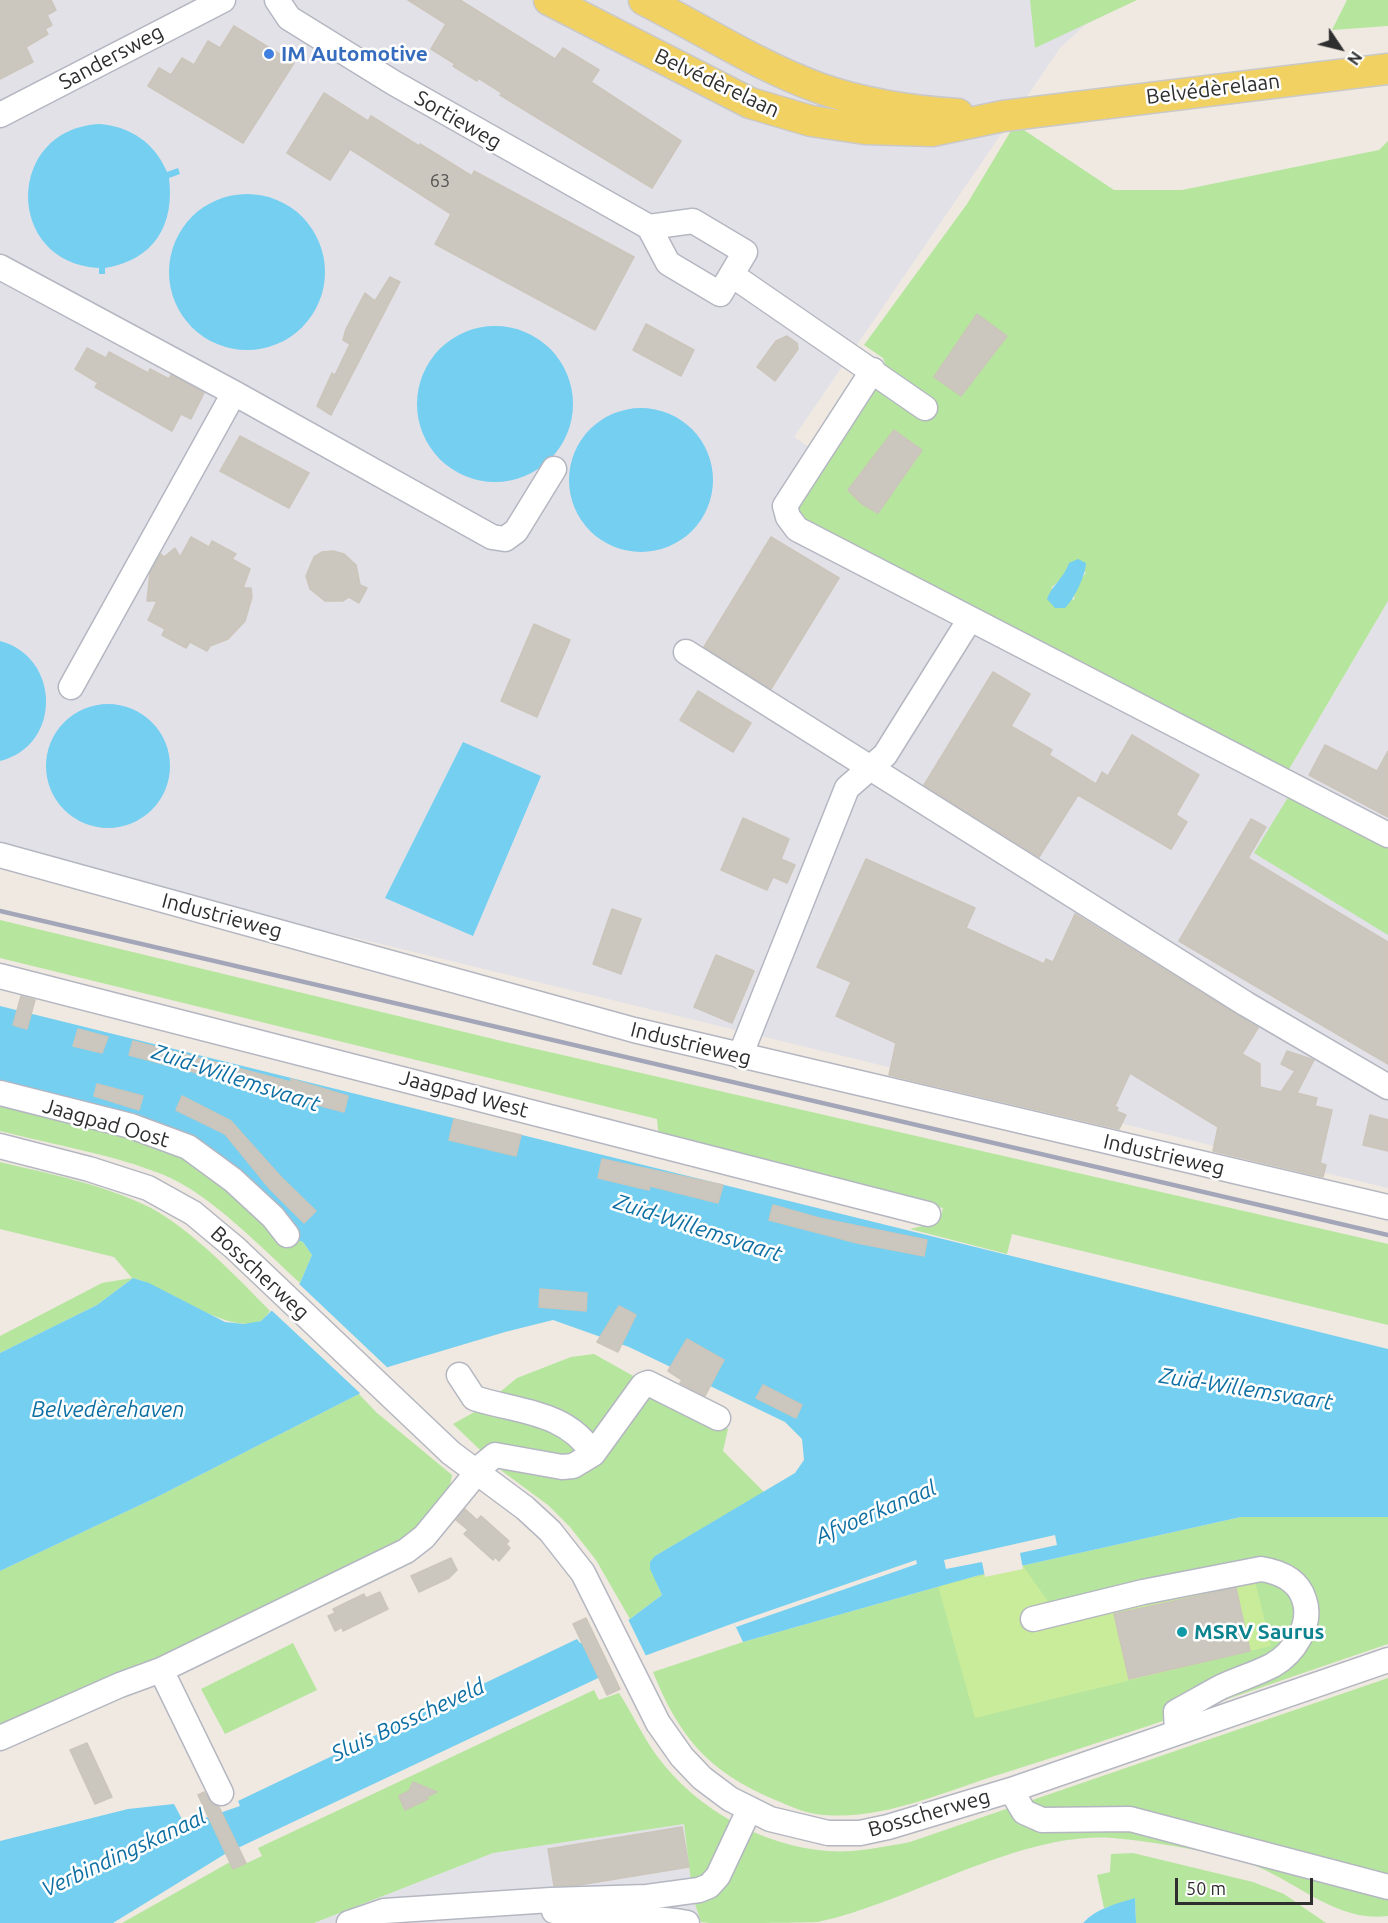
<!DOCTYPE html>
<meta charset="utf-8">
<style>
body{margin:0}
#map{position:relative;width:1388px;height:1923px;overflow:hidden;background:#efe9e1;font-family:Ubuntu,sans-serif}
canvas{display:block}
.north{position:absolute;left:1310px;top:18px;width:60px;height:60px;-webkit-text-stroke:4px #fff;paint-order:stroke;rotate:125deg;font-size:16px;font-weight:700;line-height:24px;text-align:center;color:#2e2e2e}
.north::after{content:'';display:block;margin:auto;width:21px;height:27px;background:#2e2e2e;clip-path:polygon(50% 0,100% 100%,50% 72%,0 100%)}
.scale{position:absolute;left:1175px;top:1878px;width:138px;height:27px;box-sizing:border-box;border:3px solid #2e2e2e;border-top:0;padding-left:8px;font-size:18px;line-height:21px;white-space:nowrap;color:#2e2e2e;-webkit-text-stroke:4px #fff;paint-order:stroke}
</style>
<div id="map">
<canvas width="1388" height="1923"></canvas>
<div class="north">N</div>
<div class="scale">50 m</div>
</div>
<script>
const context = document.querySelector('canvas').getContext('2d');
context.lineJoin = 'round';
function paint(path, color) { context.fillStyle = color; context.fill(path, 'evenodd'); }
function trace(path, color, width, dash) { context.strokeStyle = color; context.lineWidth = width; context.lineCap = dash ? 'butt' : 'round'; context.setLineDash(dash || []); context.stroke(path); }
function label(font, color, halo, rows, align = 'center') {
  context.font = font + ' Ubuntu,sans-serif'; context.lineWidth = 5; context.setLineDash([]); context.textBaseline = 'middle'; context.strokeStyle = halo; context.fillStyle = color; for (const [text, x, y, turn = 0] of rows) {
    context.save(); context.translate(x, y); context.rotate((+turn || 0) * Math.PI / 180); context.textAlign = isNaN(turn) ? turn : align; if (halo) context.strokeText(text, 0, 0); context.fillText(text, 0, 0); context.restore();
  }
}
const industrial = new Path2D(`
 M0 0H1112L1060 48 794 437 1288 771 1388 601V1188L356 938 0 859Z
 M684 1824 693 1898 701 1923H314L493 1853Z`);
const green = new Path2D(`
 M1030 0H1137L1035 48Z
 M1347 0H1388V26L1332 30Z
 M1015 124 1114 190H1182L1379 150 1388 141V601L1288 771 804 520 799 509 802 497 887 369 883 358 864 345 967 204ZM1086 572 1075 589 1074 600 1051 588 1066 574Z
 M1290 794 1388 844V935L1254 853Z
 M0 920 510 1043 1388 1244V1325L1012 1234 1007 1254 910 1229 939 1222 943 1208 659 1139 657 1119 0 958Z
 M0 1096 178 1148 292 1238 303 1242 312 1255 300 1283C263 1249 210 1194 164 1175 112 1154 54 1145 0 1131Z
 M0 1162C50 1174 102 1184 149 1207 190 1228 238 1278 270 1311 267 1314 264 1320 260 1321 229 1336 167 1287 133 1278L97 1305 0 1353V1336L102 1283 132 1278 114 1257 0 1229Z
 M594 1354 728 1429 723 1451 764 1492 655 1556 657 1584 662 1595 630 1619 596 1560 570 1527 548 1505 502 1471 453 1424 478 1410 517 1378 571 1357Z
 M359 1394 376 1412 452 1475C448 1506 423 1522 401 1541L0 1737V1571L155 1498Z
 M1282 1515 1388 1517V1644C1259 1688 1131 1733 1001 1774 942 1792 878 1823 816 1814 802 1812 787 1805 773 1799 708 1771 679 1737 653 1672L743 1642 976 1576 1241 1517Z
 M293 1643 317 1690 225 1734 201 1689Z
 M1388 1678V1916C1338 1923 1296 1881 1251 1864 1217 1852 1150 1841 1113 1838 1020 1831 911 1902 818 1922 792 1923 739 1923 710 1923L701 1922 693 1898 684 1824 493 1853 314 1923H122L230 1862 234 1869 262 1856 258 1848 594 1690 599 1700 619 1693C632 1713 643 1737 657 1756 696 1809 762 1846 828 1851 856 1853 883 1847 910 1842Z
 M1133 1853 1253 1882 1284 1894 1326 1923H1136L1135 1899 1104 1908 1097 1875 1110 1872 1111 1854Z`);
const pitch = new Path2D(`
 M1250 1561 1271 1646 975 1718 938 1586 1023 1566 1050 1604Z`);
const water = new Path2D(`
 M99 124C130 126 155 143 167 172L178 168 180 174 169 178C175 225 154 260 105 268V274H99V268C4 263 5 129 99 124Z
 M169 272a78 78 0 1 1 156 0a78 78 0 1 1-156 0Z
 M417 404a78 78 0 1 1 156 0a78 78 0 1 1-156 0Z
 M569 480a72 72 0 1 1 144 0a72 72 0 1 1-144 0Z
 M1078 559 1086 563C1086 575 1073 601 1065 608H1055L1047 599C1052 585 1064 578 1069 563Z
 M0 641C61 657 62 746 0 761Z
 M46 766a62 62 0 1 1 124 0a62 62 0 1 1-124 0Z
 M463 742 541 776 473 936 385 898Z
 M0 1006 1388 1349V1517H1241L976 1576 743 1642 734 1623 647 1655 225 1854 113 1923H0V1841L128 1809 174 1804 185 1825 240 1806 238 1801 577 1639 580 1643 630 1619 662 1595 650 1569V1562L655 1556 795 1473 804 1460 802 1439 785 1422 629 1347 553 1320 505 1332 388 1367 359 1394 155 1498 0 1571V1353L97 1305 133 1278 149 1283 225 1322 244 1324 261 1321 300 1283 312 1255 303 1242 292 1238 218 1165 0 1087Z
 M1135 1898 1136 1923H1083C1097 1908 1116 1904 1135 1898Z`);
const pier = new Path2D(`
 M297 1282 390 1370 362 1395 269 1308Z
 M1055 1535 1057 1545 1020 1553 1023 1569 985 1577 982 1562 946 1569 944 1560Z
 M916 1560 917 1564 736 1627 734 1623Z
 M627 1617 647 1658 613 1674 593 1634Z`);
const building = new Path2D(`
 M0 0H51L56 10 47 15 52 25 45 29 48 34 26 47 33 62 0 79Z
 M408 0H460L555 59 563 48 599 70 591 82 681 141 652 188 500 95 502 93 478 78 477 81 453 66 455 64 431 49 446 24Z
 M234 26 294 63 243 143 148 86 159 68 171 75 182 58 194 65 208 41 220 48Z
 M324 93 368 121 371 116 419 146 420 144 472 176 474 171 634 257 595 330 435 244 451 214 350 149 330 180 287 153Z
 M390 277 400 282 331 415 317 406 332 373 335 375 350 344 343 340 346 329 365 293 375 301Z
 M977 314 1007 336 961 396 934 377Z
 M646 324 694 350 681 376 633 350Z
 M787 336 797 343 798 349 775 381 757 367 776 341Z
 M87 348 106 358 109 352 148 373 150 369 169 379 171 375 204 393 191 419 181 414 172 431 95 387 98 383 75 369Z
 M894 430 922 450 878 513 862 504 848 490Z
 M240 436 309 473 289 508 220 471Z
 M191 537 209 547 212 541 236 554 232 559 250 569 243 588H251L252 597 245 621 228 639 210 646 207 651 190 642 186 648 162 635 165 629 148 620 157 601H147L150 573 161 554 164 557 175 548 180 557Z
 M771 537 839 578 771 689 704 647Z
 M333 551 344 554 356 565 360 585 367 588 359 603 349 597 343 601H325L310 589 306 576 314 557 322 552Z
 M534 624 570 640 537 717 501 701Z
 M993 672 1030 694 1011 726 1052 750 1049 755 1096 784 1102 772 1108 776 1132 735 1199 775 1176 815 1187 822 1171 849 1078 795 1039 857 924 785Z
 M698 691 751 723 733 752 680 720Z
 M1325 745 1377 771 1388 751V817L1309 775Z
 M743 818 789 839 781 859 795 865 787 883 773 877 767 890 721 870Z
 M1251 819 1266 827 1248 858 1388 942V1064L1179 941Z
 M866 859 975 908 966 928 1044 964 1046 959 1053 962 1075 914 1258 1028 1242 1054 1260 1064V1087L1281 1092 1295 1071 1281 1064 1287 1051 1314 1060 1297 1093 1317 1098 1315 1106 1332 1110 1320 1163 1326 1165 1323 1177 1213 1151 1218 1127 1130 1073 1115 1106 1118 1108 1116 1111 1126 1115 1119 1129 889 1075 896 1043 836 1016 851 982 817 967Z
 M612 909 641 919 621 974 593 964Z
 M716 955 754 971 732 1023 694 1007Z
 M21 996 35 1000 27 1029 13 1025Z
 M78 1029 108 1037 102 1053 73 1046Z
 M133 1041 291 1082V1079L348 1096 344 1112 129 1055Z
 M97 1084 143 1096 139 1110 94 1096Z
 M182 1096 231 1121 281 1177 316 1211 304 1223 269 1188 225 1134 176 1110Z
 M1370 1115 1388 1120V1151L1363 1145Z
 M454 1119 521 1135 516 1156 449 1140Z
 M602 1159 723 1185 718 1203 650 1186 649 1190 598 1178Z
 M773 1205 819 1218 927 1240 924 1256 857 1243 769 1220Z
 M540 1289 587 1293 586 1311 539 1307Z
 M619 1306 636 1315 618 1352 597 1342Z
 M687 1339 724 1360 705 1396 680 1383 682 1380 668 1371Z
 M763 1385 802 1405 796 1418 756 1398Z
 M465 1509 477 1520 481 1516 509 1541 506 1544 510 1548 499 1561 495 1557 493 1560 464 1534 468 1530 456 1520Z
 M451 1558 457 1570 449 1578 419 1592 411 1576Z
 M1236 1588 1250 1651 1129 1679 1114 1614Z
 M380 1592 388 1609 343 1631 342 1627 335 1631 328 1616 335 1613 333 1609 364 1594 366 1598Z
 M586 1618 620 1689 607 1695 573 1624Z
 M87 1743 112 1797 95 1804 70 1750Z
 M413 1782 437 1792 427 1797 428 1799 405 1810 399 1796 409 1791Z
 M204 1792 213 1804 219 1807 246 1863 233 1869 198 1795Z
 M682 1827 689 1867 579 1885 554 1886 548 1849Z`);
const minor = new Path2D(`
 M277 0 289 18 394 83 649 227
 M0 115 223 0
 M693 221 745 252 720 294 668 263 649 227Z
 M0 267 234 393 492 537 505 539 516 531 554 469
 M732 275 925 408
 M873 370 785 506 788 517 797 529 1388 835
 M686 652 1246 1004 1388 1087
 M71 687 234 393
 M0 855 634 1030 1388 1207
 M0 976 928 1214
 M740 1056 847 788 885 755 970 619
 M0 1093 131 1126 188 1147 233 1180 273 1217 287 1235
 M0 1146 89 1169 148 1188 193 1213 235 1248 451 1453 525 1508 550 1531 583 1573 658 1723 682 1757 702 1778 730 1799 770 1819 828 1833H860L888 1827 1011 1790 1388 1660
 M459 1375 474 1398C517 1412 567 1411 593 1454
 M1033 1619 1143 1592 1261 1569C1280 1572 1298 1580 1304 1599 1313 1624 1294 1653 1273 1665 1256 1674 1238 1679 1221 1687 1206 1695 1191 1704 1176 1712L1177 1731
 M161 1670 221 1793
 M0 1738 120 1685 161 1670 406 1551 424 1537 484 1464 495 1455 562 1467 573 1466 593 1454 643 1385 648 1383 718 1418
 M1011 1790 1024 1812 1042 1820 1130 1819 1388 1887
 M551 1900 554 1911C595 1923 644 1914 687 1923
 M349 1923 384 1911 551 1900 647 1897 699 1890 709 1886 718 1876 749 1810`);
const major = new Path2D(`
 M549 0 750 103 811 121 865 129 932 131 1003 116 1388 69
 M644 0C702 29 758 66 819 88 864 104 911 111 958 114`);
const rail = new Path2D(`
 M0 911 1388 1235`);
const markers = [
 [269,54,6,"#3f7fe0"],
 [1182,1632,6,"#0f9aa8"]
];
const numberNames = [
 ["63",440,181]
];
const shopNames = [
 ["IM Automotive",281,54]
];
const streetNames = [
 ["Sandersweg",111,57,-28],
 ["Belvédèrelaan",717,83,25],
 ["Belvédèrelaan",1213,89,-7],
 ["Sortieweg",458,120,30],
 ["Industrieweg",222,916,15],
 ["Industrieweg",691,1044,14],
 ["Jaagpad West",464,1094,15],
 ["Jaagpad Oost",106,1123,16],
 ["Industrieweg",1164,1155,13],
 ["Bosscherweg",260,1273,43],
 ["Bosscherweg",929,1813,-16]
];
const cultureNames = [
 ["MSRV Saurus",1194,1632]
];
const waterNames = [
 ["Zuid-Willemsvaart",236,1078,18],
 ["Zuid-Willemsvaart",698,1228,18],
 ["Zuid-Willemsvaart",1246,1389,9],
 ["Belvedèrehaven",108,1410],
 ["Afvoerkanaal",876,1512,-23],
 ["Sluis Bosscheveld",408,1720,-25],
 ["Verbindingskanaal",124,1853,-25]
];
paint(industrial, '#e3e1e8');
paint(green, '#b6e59e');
paint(pitch, '#c9ec9a');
paint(water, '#75cff0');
paint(pier, '#efe9e1');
paint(building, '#cbc7bf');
trace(building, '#cbc5ba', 1.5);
trace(minor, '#b4b7c1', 27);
trace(major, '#c9c9c9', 33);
trace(minor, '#fff', 24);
trace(major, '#f2d163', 30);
trace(rail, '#a3a6b8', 4.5);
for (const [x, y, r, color] of markers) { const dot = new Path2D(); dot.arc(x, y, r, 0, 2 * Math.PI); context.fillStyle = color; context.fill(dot); trace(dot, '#fff', 2); }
label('18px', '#555452', null, numberNames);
label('bold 21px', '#366cbe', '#fff', shopNames, 'left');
label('21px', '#2e2e2e', '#fff', streetNames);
label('bold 21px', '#0d838f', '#fff', cultureNames, 'left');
label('italic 22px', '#0d6fa3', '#fff', waterNames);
</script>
